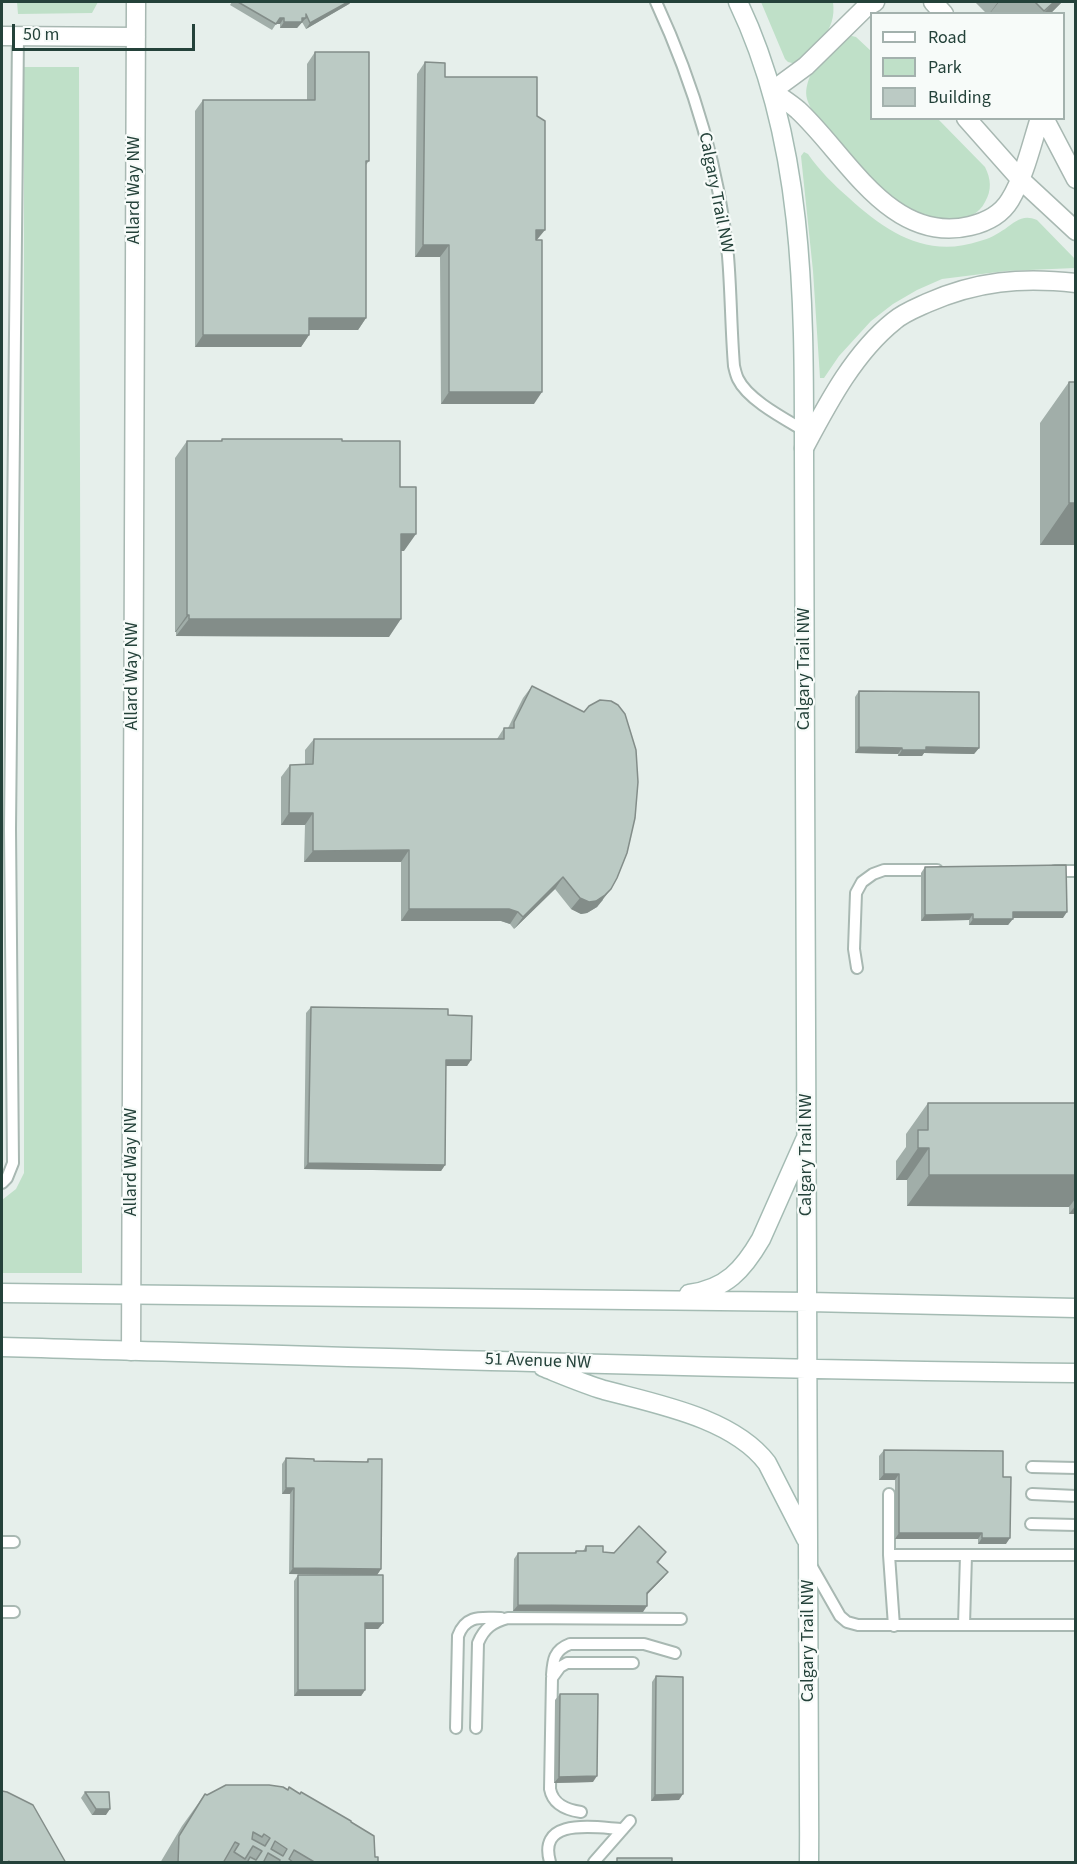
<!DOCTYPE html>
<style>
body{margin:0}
#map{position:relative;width:1077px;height:1864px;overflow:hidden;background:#e6efeb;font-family:"Source Sans 3",sans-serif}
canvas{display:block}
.frame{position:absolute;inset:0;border:3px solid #24423a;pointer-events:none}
.legend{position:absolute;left:870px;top:12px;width:195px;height:108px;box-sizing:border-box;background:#f7fbf9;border:2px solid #a3b1ad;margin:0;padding:8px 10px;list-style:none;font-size:18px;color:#24423a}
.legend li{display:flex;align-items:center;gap:12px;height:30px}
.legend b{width:30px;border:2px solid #a3b1ad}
.scale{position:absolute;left:12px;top:24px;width:183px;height:27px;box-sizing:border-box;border:3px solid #24423a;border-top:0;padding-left:8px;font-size:18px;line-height:21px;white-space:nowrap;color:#24423a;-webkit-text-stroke:4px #f7fbf9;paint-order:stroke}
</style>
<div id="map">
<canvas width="1077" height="1864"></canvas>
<div class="frame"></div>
<ul class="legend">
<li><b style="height:8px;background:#fff"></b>Road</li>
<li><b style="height:16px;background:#bfe0c8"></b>Park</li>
<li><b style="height:16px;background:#bbcac4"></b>Building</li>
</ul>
<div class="scale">50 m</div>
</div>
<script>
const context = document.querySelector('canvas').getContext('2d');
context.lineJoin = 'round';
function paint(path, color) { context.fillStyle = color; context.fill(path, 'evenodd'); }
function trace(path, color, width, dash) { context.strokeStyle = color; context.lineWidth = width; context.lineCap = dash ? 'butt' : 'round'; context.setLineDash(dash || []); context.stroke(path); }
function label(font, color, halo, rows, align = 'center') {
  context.font = font + ' "Source Sans 3",sans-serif'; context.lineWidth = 4.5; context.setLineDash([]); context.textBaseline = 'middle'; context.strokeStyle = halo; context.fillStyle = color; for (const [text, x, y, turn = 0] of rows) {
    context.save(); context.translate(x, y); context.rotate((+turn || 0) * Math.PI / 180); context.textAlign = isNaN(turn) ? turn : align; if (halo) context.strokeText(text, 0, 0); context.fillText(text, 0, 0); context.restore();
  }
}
const green = new Path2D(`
 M17 2H98L92 13 18 14Z
 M761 2H833C837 32 816 45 796 64L788 62 785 59Z
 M852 36 856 37 871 51 872 118 938 119 985 167C991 179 992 190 985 202 979 214 968 218 955 219 943 219 929 218 918 214 888 202 816 130 807 99 805 91 807 84 810 76L847 37Z
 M24 67H79L82 1273H2V1200L16 1189 24 1173Z
 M804 152 808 154C819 170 834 185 849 198 886 232 927 259 980 241 989 239 997 234 1005 229 1016 221 1023 214 1037 220L1075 259V268L1006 271 942 279 917 290 893 304 871 321 839 356 824 378H820L813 271 801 156Z`);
const service = new Path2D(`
 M656 2C693 82 719 168 728 256 731 292 731 329 734 366 735 370 736 375 738 379 748 400 785 419 805 431
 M1055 871H1076
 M857 968 854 949 856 893 862 882 873 874 884 870H937
 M2 1183 7 1178 13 1163 10 829 18 36
 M1032 1467 1076 1468
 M889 1494V1555L894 1626
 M1032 1494 1076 1496
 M1031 1524 1076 1525
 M2 1542H14
 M889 1555H1076
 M812 1567 840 1616 847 1622 858 1625H1076
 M2 1612H14
 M964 1625 966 1555
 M552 1675C553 1660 554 1650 570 1644H644L675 1653
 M456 1728 458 1636C466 1614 482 1618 501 1618
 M476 1728 478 1643C484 1628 493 1622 508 1618L681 1619
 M581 1812C567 1810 553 1805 550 1789L552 1678 560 1667 567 1663H633
 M550 1862C537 1816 597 1828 623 1829
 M594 1862 630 1821`);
const minor = new Path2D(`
 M875 2 865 8 806 66 772 91C780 97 790 103 798 110 846 154 890 245 970 226 987 222 1001 215 1010 200 1025 175 1031 146 1040 118
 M933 2 944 14
 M2 36 136 37
 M966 118 1021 180 1076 231
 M1044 118 1076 179
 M804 448C828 403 854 353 894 321 903 313 916 308 927 303 977 281 1021 277 1076 283
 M131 1351 136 2`);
const secondary = new Path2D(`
 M738 2C805 142 804 301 804 453 804 559 805 666 805 772 807 1136 811 1499 809 1862
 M2 1293 809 1302 1076 1308
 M689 1294C726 1289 743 1270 761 1239L805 1140
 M2 1347C359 1357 717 1369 1076 1373
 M543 1367C563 1375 584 1384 604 1390 656 1404 733 1418 767 1463L806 1539`);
const wall = new Path2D(`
 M232 2H351L349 4 306 29 302 22 297 28H280V24H276L272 30 230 5Z
 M975 2H1062L1050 14H993L991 12 990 14H987Z
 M315 52 369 161 366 165V318L358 330H309V335L301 347H195V111L203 100H307V64Z
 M425 62 445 77 534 404H441L440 257H415L417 74Z
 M1069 382 1076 545H1040V423Z
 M222 439 342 441 400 487 404 551H401L389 637 176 636V632H175V458L187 441H221Z
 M532 686 603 900 597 907 587 913 581 914 571 909 555 889 514 929 510 924 501 921H401V862H304L305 825H281V777L290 765H305V750L314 739H497L504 728H508L523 698Z
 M859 691 979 748 974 754 924 753 922 756H898V754L855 753V697Z
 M925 867 1063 918H1013L1008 925H969V920L921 921V873Z
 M311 1007 448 1015 471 1060 467 1066H446L445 1165 441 1171 304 1169 306 1013Z
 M1076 1100V1214H1069V1207L907 1206V1180H896V1161L906 1147V1134L928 1103H1074Z
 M884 1450 1003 1477 1006 1544H978V1539H895V1480H879V1456Z
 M286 1458 314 1461 366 1462 368 1459 381 1569 377 1575 289 1574 290 1494H282V1464Z
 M586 1546 603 1552H666L658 1563 668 1572 663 1578 647 1594 643 1612 513 1611 514 1559 518 1553H574L576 1551H583Z
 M298 1575 383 1623 378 1629H365V1690L361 1696H294V1581Z
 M656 1676 679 1800 651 1801 652 1682Z
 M560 1694 593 1782 554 1783 555 1700Z
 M288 1790 351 1822 378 1863H160L182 1826 205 1794 207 1795Z
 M85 1792 106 1815H92L81 1798Z`);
const shadedWall = new Path2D(`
 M348 2H351L349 4 306 29 310 23Z
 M998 2H999L991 12 989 14Z
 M1054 2H1062L1050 14H1043Z
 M280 18H284L280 24H276Z
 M302 18H306L297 28H280L284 22Z
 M536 230H545L536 241Z
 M423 245H449L440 257H415Z
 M309 318H366L358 330H301Z
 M203 335H309L301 347H195Z
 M449 392H542L534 404H441Z
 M1069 503H1076V545H1040Z
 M401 534H416L404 551H389Z
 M187 615H189L176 632H175Z
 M189 619H401L389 637 176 636Z
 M859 747 902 748 898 754 855 753Z
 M926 747 979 748 974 754 924 753 922 756H898L902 750Z
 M289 813H313L305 825H281Z
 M409 850 401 862H304L313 851Z
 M563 877 555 889 514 929 523 917Z
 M611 889 597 907 587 913 581 914 571 909 580 898Z
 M409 909H509L518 912 510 924 501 921H401Z
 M1013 912H1067L1063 918H1008Z
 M973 914 969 920 921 921 925 915Z
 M973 919H1013L1008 925H969Z
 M446 1060H471L467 1066H442Z
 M918 1148H929L907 1180H896Z
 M308 1163 445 1165 441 1171 304 1169Z
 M929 1175H1076V1198L1069 1207 907 1206Z
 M1076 1205V1214H1069Z
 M884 1474H899L895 1480H879Z
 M286 1488H294L290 1494H282Z
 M899 1533H982L978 1539H895Z
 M982 1538H1010L1006 1544H978Z
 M293 1568 381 1569 377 1575 289 1574Z
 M668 1572 663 1578 643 1599 647 1593Z
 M518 1605 647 1606 643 1612 513 1611Z
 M365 1623H383L378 1629H361Z
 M298 1690H365L361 1696H294Z
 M597 1776 593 1782 554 1783 559 1777Z
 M683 1794 679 1800 651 1801 655 1795Z
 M96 1809H110L106 1815H92Z`);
const building = new Path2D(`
 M238 2H348L310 23 306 14V18H302V22H284V18H280L276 24Z
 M1035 2H1054L1044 11Z
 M315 52H369V161H366V318H309V335H203V100H315Z
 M425 62 445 63V77H537V116L545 121V230H536V240H542V392H449V245H423Z
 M1069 382H1076V503H1069Z
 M222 439H342V441H400V487H416V534H401V619H189V615H187V441H222Z
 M532 686 584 712 589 706 600 700 611 701 618 705 625 714 636 750 638 782 635 818 627 853 617 878 611 889 605 895 596 901 589 902 580 898 563 877 523 917 518 912 509 909H409V850L313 851V813H289L290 765 313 764 314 739H504V728H514V722Z
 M859 691 979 692V748L926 747V750H902V748L859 747Z
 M1066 865 1067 912H1013V919H973V914L925 915V867Z
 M311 1007 448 1009V1015L472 1016 471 1060H446L445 1165 308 1163Z
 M928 1103H1076V1175H929V1148H918V1130H928Z
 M884 1450 1003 1451V1477H1011L1010 1538H982V1533H899V1474H884Z
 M286 1458 314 1459V1461L368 1462V1459H382L381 1569 293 1568 294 1488H286Z
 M639 1526 666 1552 657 1562 668 1572 647 1593V1606L518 1605V1553H576V1551H586V1546H603V1552L614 1553Z
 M298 1575H383V1623H365V1690H298Z
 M656 1676 683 1677V1794L655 1795Z
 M560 1694H598L597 1776 559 1777Z
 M226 1785H269L283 1787 288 1790 289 1787 300 1794 301 1792 351 1821V1822L374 1836 375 1857H378V1863H316L294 1850 289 1859 294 1863H279L280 1860 268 1853 263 1863H247L250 1857 256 1860 262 1851 253 1846 245 1859 234 1852 239 1844 235 1842 223 1863H178L179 1836 205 1794 207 1795ZM253 1832 262 1837 264 1834 270 1838 265 1846 252 1839ZM275 1841 287 1849 283 1856 271 1849Z
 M2 1791 7 1792 33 1805 66 1863H10L9 1861 6 1863H2Z
 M85 1792H109L110 1809H96Z
 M617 1858H672V1863H617Z`);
const streetNames = [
 ["Allard Way NW",135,190,-90],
 ["Calgary Trail NW",715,193,79],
 ["Calgary Trail NW",805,669,-90],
 ["Allard Way NW",133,676,-90],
 ["Calgary Trail NW",807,1155,-90],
 ["Allard Way NW",132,1162,-90],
 ["51 Avenue NW",538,1362,2],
 ["Calgary Trail NW",809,1641,-90]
];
paint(green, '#bfe0c8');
trace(service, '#a8b8b2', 14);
trace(minor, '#a8b8b2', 21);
trace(secondary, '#a4bbb3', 21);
trace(service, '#fff', 10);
trace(minor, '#fff', 18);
trace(secondary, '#fff', 18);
paint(wall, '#a1aea9');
paint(shadedWall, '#838d89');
paint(building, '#bbcac4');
trace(building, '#838d89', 1.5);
label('18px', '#24423a', '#f7fbf9', streetNames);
</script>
